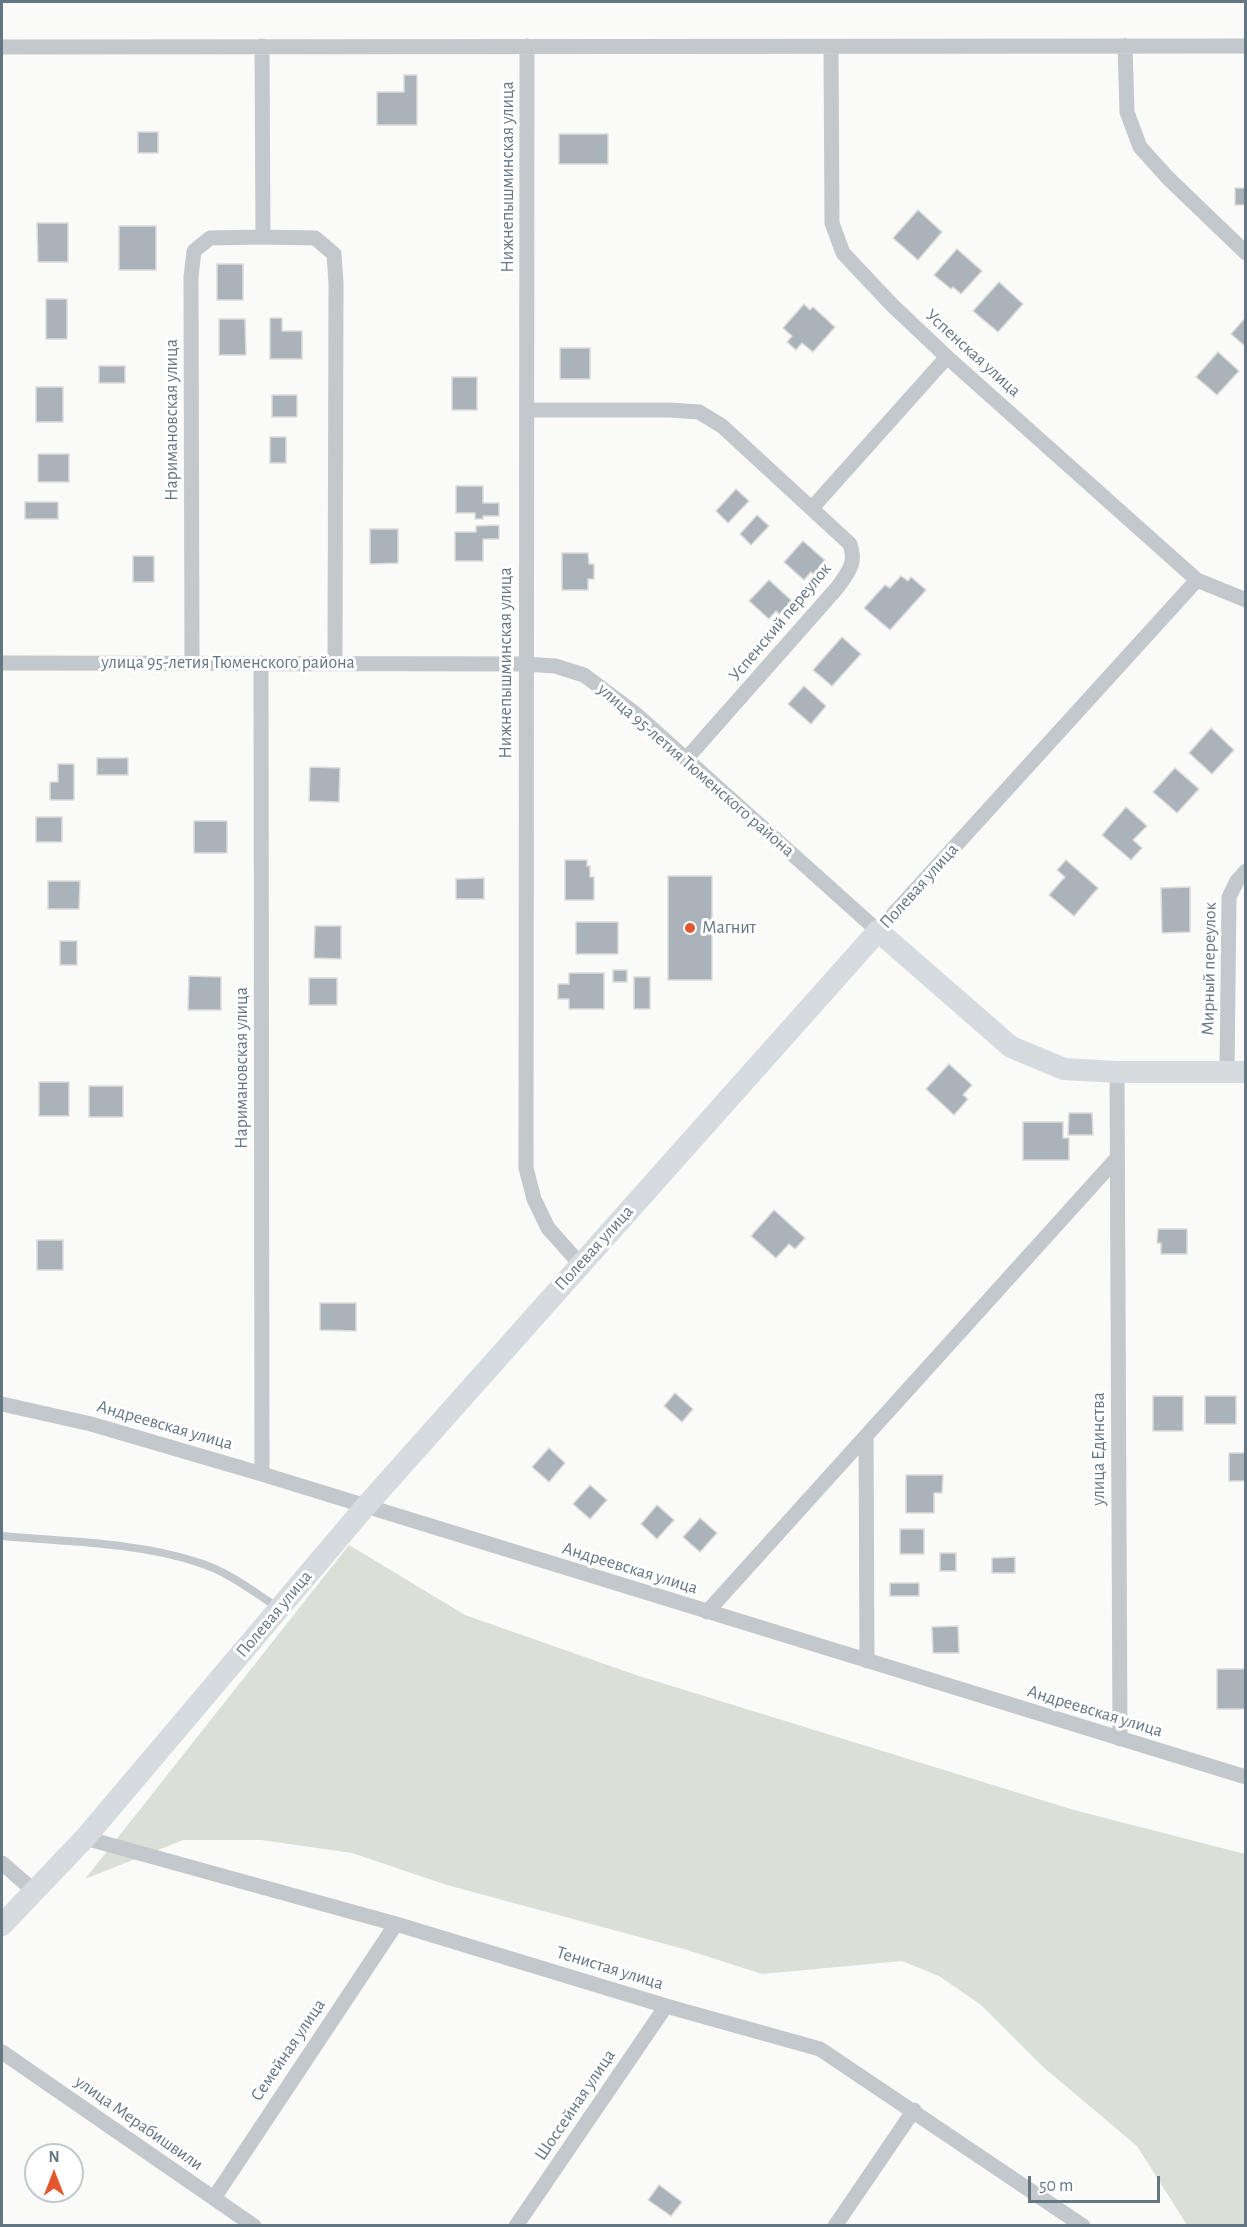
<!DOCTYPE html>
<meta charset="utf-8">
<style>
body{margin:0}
#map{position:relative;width:1247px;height:2227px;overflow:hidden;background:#fafaf8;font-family:"Alegreya Sans",sans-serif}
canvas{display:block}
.frame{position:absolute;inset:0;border:3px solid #657683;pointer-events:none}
.north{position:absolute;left:24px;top:2143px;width:60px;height:60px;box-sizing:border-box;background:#fff;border:2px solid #c1c8cd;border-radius:50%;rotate:0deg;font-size:16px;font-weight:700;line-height:24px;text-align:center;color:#657683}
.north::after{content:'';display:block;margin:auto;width:21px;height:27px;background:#e4572e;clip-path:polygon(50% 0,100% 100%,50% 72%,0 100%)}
.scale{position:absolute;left:1028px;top:2176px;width:132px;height:27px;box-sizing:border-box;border:3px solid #657683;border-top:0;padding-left:8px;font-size:18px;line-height:21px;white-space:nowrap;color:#657683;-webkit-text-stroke:4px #fff;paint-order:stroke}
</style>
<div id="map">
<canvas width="1247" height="2227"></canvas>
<div class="frame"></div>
<div class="north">N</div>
<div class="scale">50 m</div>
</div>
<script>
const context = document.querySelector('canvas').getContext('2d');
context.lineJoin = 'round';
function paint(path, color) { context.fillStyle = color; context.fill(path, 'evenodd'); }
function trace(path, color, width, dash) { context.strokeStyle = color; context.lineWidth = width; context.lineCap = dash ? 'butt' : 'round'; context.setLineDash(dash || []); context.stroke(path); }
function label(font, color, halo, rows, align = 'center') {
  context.font = font + ' "Alegreya Sans",sans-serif'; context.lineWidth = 6; context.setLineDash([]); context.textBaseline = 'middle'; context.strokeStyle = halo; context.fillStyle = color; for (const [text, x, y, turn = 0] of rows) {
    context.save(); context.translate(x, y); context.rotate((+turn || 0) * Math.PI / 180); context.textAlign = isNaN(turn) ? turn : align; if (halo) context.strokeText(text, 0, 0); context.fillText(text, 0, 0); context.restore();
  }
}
const green = new Path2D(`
 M349 1545 465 1615 636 1675 1074 1810 1245 1854V2225H1187L1137 2146 1042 2066 981 2005 939 1976 902 1961 762 1974 684 1949 447 1885 352 1853 261 1840H183L85 1879Z`);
const building = new Path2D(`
 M404 75H417V125H377V92H404Z
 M138 132H158V153H138Z
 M559 134H608V164H559Z
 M1235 188H1246V205H1235Z
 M918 210 942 232 918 260 893 238Z
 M37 223H68V262H38Z
 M119 226H156V270H119Z
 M957 249 982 271 961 294 953 287 951 289 934 275Z
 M217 264H243V300H217Z
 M999 282 1023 304 998 332 973 311Z
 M46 299H67V339H46Z
 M804 304 810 310 813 307 835 327 813 352 802 343 796 350 787 342 792 336 783 328Z
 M1246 317V347L1231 334Z
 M270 318H282V331H302V359H270Z
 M219 319H245L246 355H219Z
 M560 348H590V379H560Z
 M1218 352 1239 371 1217 395 1196 377Z
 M99 366H125V383H99Z
 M452 377H477V410H452Z
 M36 387H63V422H36Z
 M272 395H297V417H272Z
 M270 437H286V463H270Z
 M38 454H69V482H38Z
 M456 486H483V503H499V516H483V519H475V513H456Z
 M736 489 749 501 728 523 716 511Z
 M25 502H58V519H25Z
 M757 515 769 526 751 545 740 534Z
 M499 525V539H483V561H455V532H476V526Z
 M370 529H398V563L370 564Z
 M803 541 827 562 815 576 811 572 804 580 784 562Z
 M562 553H588L589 564H594V579H588V590H562Z
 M133 556H154V582H133Z
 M901 576 908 581 911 577 926 590 890 630 864 608 885 585 890 588Z
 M769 580 792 601 780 615 776 611 769 619 749 601Z
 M842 637 861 654 832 686 813 670Z
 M804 686 826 706 811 724 788 704Z
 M1211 728 1234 750 1212 774 1189 753Z
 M97 758H128V775H97Z
 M58 764H74V800H50V782H58Z
 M310 767 340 768 339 802 309 801Z
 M1175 768 1199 789 1177 813 1153 792Z
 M1126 807 1147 826 1133 840 1142 848 1131 860 1102 835Z
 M36 817H62V842H36Z
 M194 821H227V853H194Z
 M565 860H587V866H590V877H594V900H565Z
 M1066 860 1098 888 1074 916 1049 895 1065 877 1057 870Z
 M668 876H712V980H668Z
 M484 878V899H456V879Z
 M48 881H80L79 909H48Z
 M1190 887V932L1162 933 1161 888Z
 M576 922H618V954H576Z
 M315 926H341V959L314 958Z
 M60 941H77V965H60Z
 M613 970H627V982H613Z
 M569 973H604V1009H569V999H558V984H569Z
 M189 976 221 977V1010H188Z
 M634 977H650V1009H634Z
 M309 978H337V1005H309Z
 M949 1064 972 1085 963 1095 968 1099 954 1115 926 1089Z
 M39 1082H69V1116H39Z
 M89 1086H123V1117H89Z
 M1069 1113H1092L1093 1135H1068Z
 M1023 1122H1063V1138H1069V1160H1023Z
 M774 1210 805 1238 795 1249 789 1244 776 1258 751 1236Z
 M1158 1229H1187V1254H1161V1243H1157Z
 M37 1240H63V1270H37Z
 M320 1303H356V1331L320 1330Z
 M675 1393 693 1409 682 1422 664 1406Z
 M1153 1396H1183V1431H1153Z
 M1205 1396H1236V1424H1205Z
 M549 1448 565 1463 549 1482 532 1467Z
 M1229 1453H1246V1481H1229Z
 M906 1475H943L942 1493H934V1513H906Z
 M590 1485 607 1500 590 1519 573 1504Z
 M657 1505 674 1520 657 1539 641 1524Z
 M700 1518 717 1533 700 1552 683 1537Z
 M900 1529H924V1554H900Z
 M940 1553H956V1571H940Z
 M1015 1557V1573H992V1558Z
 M890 1583H919V1596H890Z
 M958 1626 959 1653H933L932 1627Z
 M1217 1669H1246V1709H1217Z
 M659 2185 682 2202 671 2216 648 2200Z`);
const lane = new Path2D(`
 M2 1536C66 1542 135 1542 197 1562 227 1571 251 1590 277 1607`);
const street = new Path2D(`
 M262 46 263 237 315 238 334 254 336 283 335 663
 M527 46 526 1168 534 1199 548 1228 580 1264
 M1125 46 1127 112 1140 147 1168 178 1246 253
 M2 47 1246 46
 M831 47 832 223 843 253 892 305 947 357 1197 580 1246 600
 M527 410H670L699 412 722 426 850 544C857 564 848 572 837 588L687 758
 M812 508 947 357
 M2 663 525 664 555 666 584 675 636 714 878 931 1197 580
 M192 663 191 277 194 251 210 238 263 237
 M261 663 262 1474
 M1117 1072 1120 1739
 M1227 1072 1229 897 1237 881 1246 871
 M2 1404 91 1424 262 1474 1246 1777
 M866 1436 867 1661
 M707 1612 1117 1158
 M85 1838 396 1924 666 2006 820 2049 1083 2226
 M2 1863 34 1891
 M2 2052 254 2226
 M214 2198 396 1924
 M516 2226 666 2006
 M835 2226 914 2110`);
const secondary = new Path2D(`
 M2 1925 85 1838 365 1507 878 931 1011 1047 1064 1069 1117 1072H1246`);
const markers = [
 [690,928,6,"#e4572e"]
];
const streetNames = [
 ["Нижнепышминская улица",508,177,-90],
 ["Успенская улица",973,353,42],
 ["Наримановская улица",172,420,-90],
 ["Успенский переулок",780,622,-50],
 ["улица 95-летия Тюменского района",228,663],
 ["Нижнепышминская улица",506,663,-90],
 ["улица 95-летия Тюменского района",696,770,41],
 ["Полевая улица",919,886,-48],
 ["Мирный переулок",1209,969,-89],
 ["Наримановская улица",242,1068,-90],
 ["Полевая улица",594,1248,-48],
 ["Андреевская улица",165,1425,16],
 ["улица Единства",1099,1449,-90],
 ["Андреевская улица",630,1568,17],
 ["Полевая улица",274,1614,-50],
 ["Андреевская улица",1095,1711,17],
 ["Тенистая улица",610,1968,17],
 ["Семейная улица",288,2050,-56],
 ["Шоссейная улица",575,2105,-56],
 ["улица Мерабишвили",139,2123,35]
];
const poiNames = [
 ["Магнит",702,928]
];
paint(green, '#dadfd7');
paint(building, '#aab3b9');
trace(building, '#dcdcda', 1.5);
trace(lane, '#c3c8cc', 8);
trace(street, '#c3c8cc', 15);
trace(secondary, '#d6dbdf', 22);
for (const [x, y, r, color] of markers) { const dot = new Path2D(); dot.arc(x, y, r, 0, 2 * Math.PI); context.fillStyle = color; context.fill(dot); trace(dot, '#fff', 2); }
label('18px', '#657683', '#fff', streetNames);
label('18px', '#657683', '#fff', poiNames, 'left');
</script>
